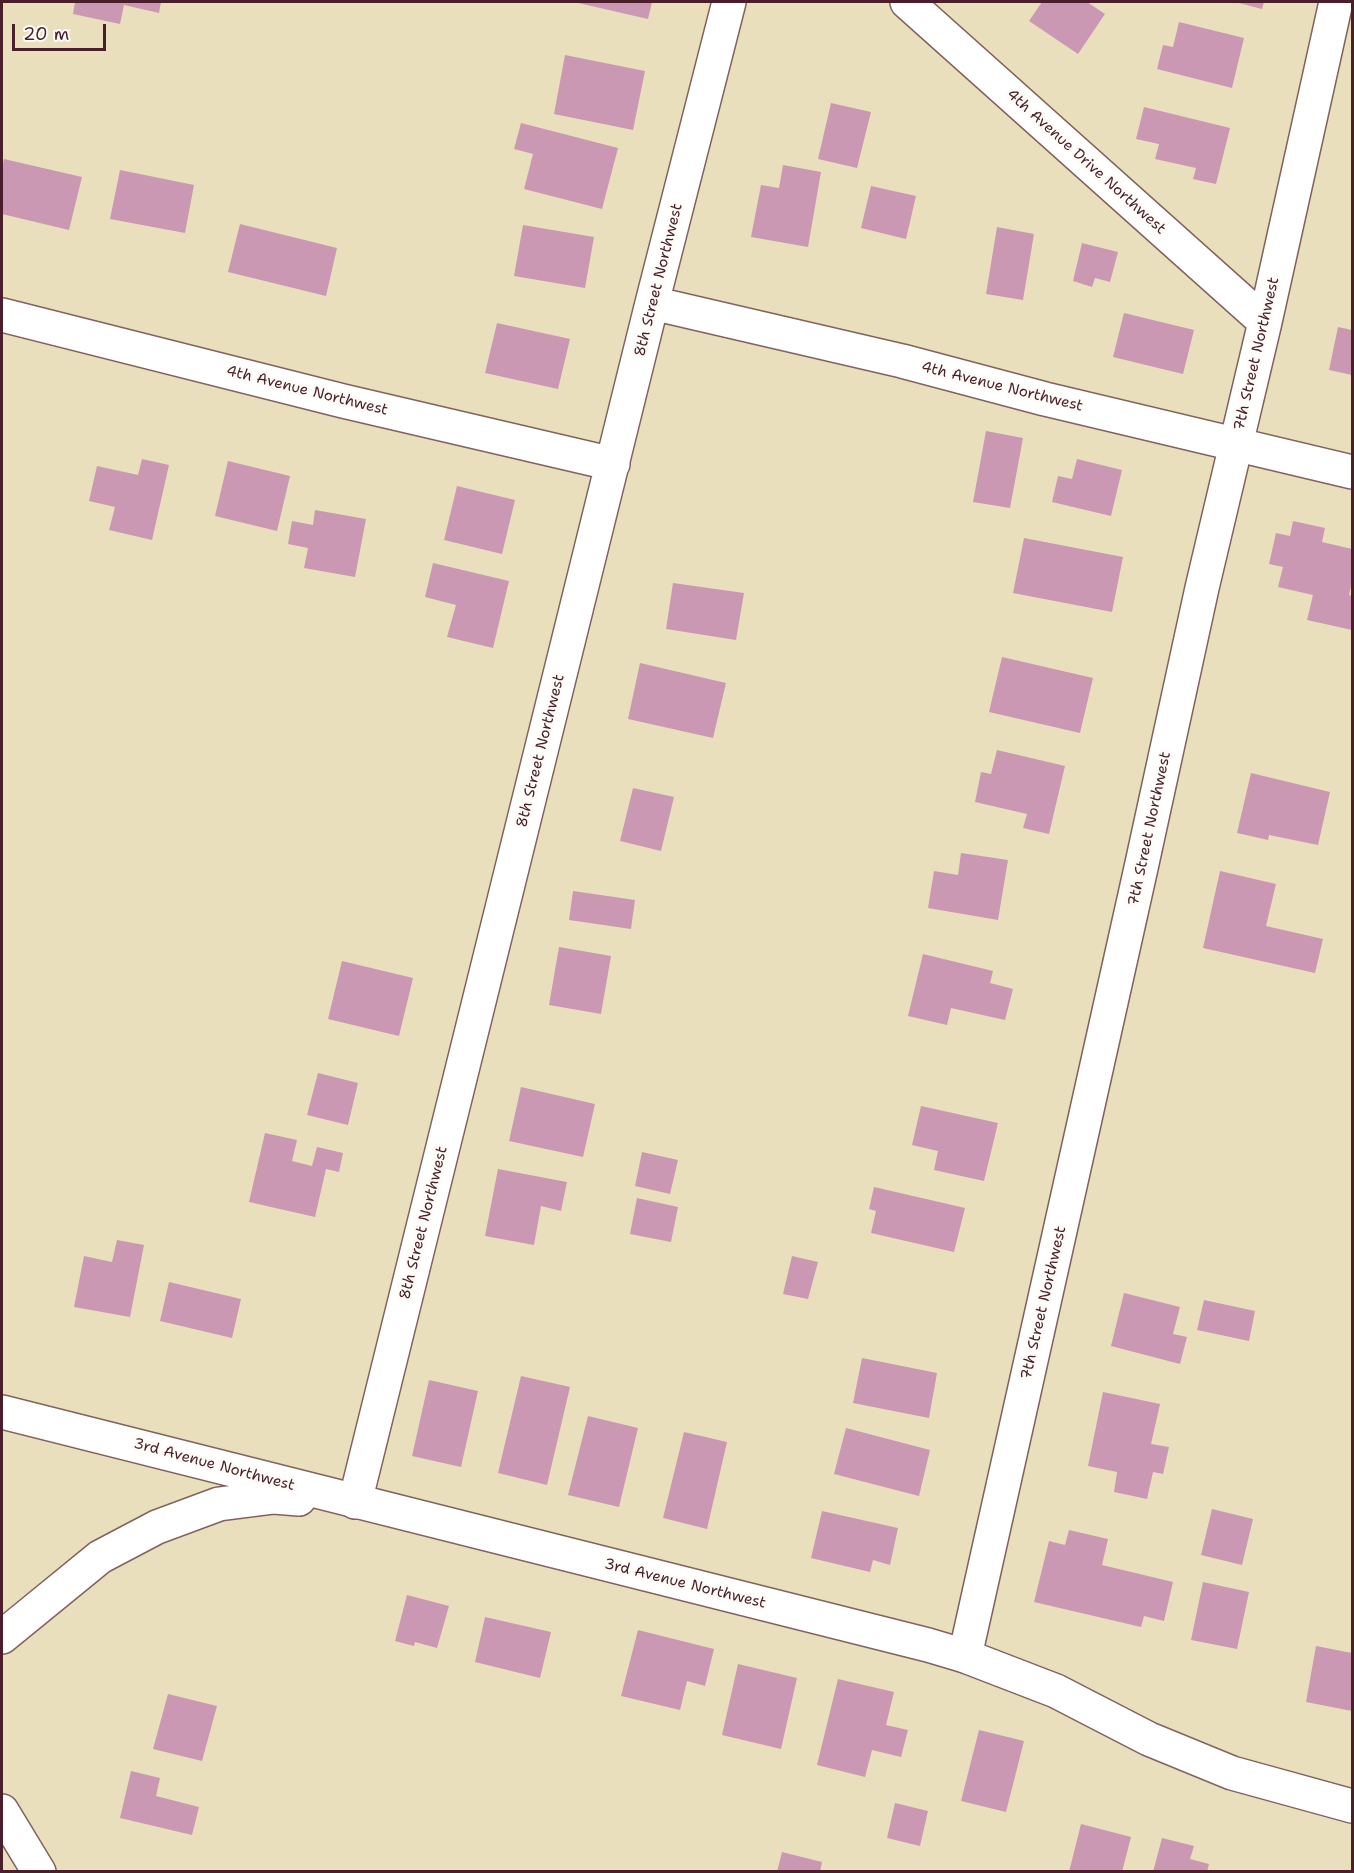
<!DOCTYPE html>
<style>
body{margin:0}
#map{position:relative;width:1354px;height:1873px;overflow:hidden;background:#e9dfbc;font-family:"Shantell Sans",sans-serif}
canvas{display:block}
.frame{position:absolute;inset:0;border:3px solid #4a1f2b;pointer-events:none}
.scale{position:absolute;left:12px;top:24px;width:94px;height:27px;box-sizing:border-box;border:3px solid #4a1f2b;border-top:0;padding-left:8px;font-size:18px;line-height:21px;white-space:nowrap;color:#4a1f2b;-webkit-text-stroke:4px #fdfcf7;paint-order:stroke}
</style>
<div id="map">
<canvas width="1354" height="1873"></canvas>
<div class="frame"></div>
<div class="scale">20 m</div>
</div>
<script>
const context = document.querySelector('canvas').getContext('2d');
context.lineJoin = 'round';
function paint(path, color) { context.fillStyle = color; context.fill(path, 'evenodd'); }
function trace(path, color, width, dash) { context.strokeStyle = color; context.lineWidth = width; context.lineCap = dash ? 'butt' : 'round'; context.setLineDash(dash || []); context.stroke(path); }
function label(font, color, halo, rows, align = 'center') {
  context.font = font + ' "Shantell Sans",sans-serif'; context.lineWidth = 6; context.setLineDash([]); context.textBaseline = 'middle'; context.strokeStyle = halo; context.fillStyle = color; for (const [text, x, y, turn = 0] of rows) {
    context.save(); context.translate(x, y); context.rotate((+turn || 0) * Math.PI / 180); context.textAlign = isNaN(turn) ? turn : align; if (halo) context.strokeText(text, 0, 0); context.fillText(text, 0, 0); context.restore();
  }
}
const building = new Path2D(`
 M75 2H161L159 13 124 5 120 24 73 14Z
 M574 2H652L648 19Z
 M1042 2H1087L1105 14 1078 54 1029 21Z
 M1235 2H1264L1262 9Z
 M1179 22 1244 38 1232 88 1157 69 1163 45 1173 47Z
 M565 55 645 71 633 130 554 114Z
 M831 103 871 112 857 168 818 159Z
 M1144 107 1230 128 1216 184 1193 179 1196 168 1155 159 1159 144 1136 139Z
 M521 123 618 148 602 209 524 189 533 154 514 149Z
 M4 159 82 177 69 230 2 214V168Z
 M783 165 821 172 808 247 751 237 761 185 779 188Z
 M120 170 194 185 185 233 110 219Z
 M871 186 916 196 906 239 861 228Z
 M240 224 337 248 326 296 228 272Z
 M523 225 594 237 585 288 514 276Z
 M997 227 1034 234 1023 300 986 294Z
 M1082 243 1118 252 1110 282 1095 278 1092 287 1073 281Z
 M1124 313 1194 330 1183 374 1113 357Z
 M497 323 570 339 558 389 485 373Z
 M1338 327 1352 330V375L1329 370Z
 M986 431 1023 438 1010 508 973 502Z
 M142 459 169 465 152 540 109 530 115 507 89 501 97 466 138 475Z
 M1077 459 1122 470 1111 516 1052 502 1058 476 1072 479Z
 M228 461 290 476 277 531 215 516Z
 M457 486 515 500 502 554 444 540Z
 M315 510 366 519 355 577 304 568 308 548 288 544 292 521 313 525Z
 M1293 521 1325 528 1322 542 1352 549V582L1349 595 1352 596V630L1307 620 1313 595 1278 587 1283 567 1269 564 1276 533 1290 536Z
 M1024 538 1123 557 1112 612 1013 593Z
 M433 563 509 581 493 648 447 637 456 605 425 597Z
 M673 583 744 593 736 640 666 629Z
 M1002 657 1093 678 1080 733 989 712Z
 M640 663 726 683 713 738 628 719Z
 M997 750 1065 766 1049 834 1023 828 1027 814 975 802 981 772 991 774Z
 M1251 773 1330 792 1318 845 1269 835 1268 840 1237 833Z
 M633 788 674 797 661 851 620 841Z
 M961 853 1008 860 998 920 928 908 934 871 958 875Z
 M1220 871 1276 884 1266 926 1323 939 1315 973 1203 948Z
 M573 891 635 900 631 929 569 920Z
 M559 947 611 956 601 1014 549 1005Z
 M923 954 993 971 990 983 1013 989 1005 1020 951 1008 947 1025 908 1016Z
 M342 961 413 978 399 1036 328 1019Z
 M318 1073 358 1083 348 1125 307 1115Z
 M521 1087 595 1104 583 1157 509 1141Z
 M921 1106 998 1123 984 1181 934 1170 938 1151 912 1145Z
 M265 1133 297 1140 292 1161 312 1166 317 1147 343 1153 339 1172 326 1169 315 1217 249 1202Z
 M642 1152 678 1160 670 1194 635 1186Z
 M498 1169 567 1182 561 1211 541 1206 534 1245 485 1236Z
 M874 1187 965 1208 954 1252 871 1233 876 1211 869 1209Z
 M637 1198 678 1207 671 1242 630 1234Z
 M117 1240 144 1245 130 1317 74 1307 84 1256 112 1262Z
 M792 1256 818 1262 808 1299 783 1294Z
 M169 1282 241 1299 232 1338 160 1321Z
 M1124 1293 1180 1307 1173 1334 1187 1337 1180 1364 1111 1346Z
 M1204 1300 1255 1311 1249 1341 1197 1330Z
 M862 1358 937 1373 929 1418 853 1403Z
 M521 1376 570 1387 547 1485 498 1473Z
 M429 1380 478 1391 461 1467 412 1456Z
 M1103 1392 1160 1404 1151 1444 1169 1447 1163 1474 1153 1472 1147 1499 1114 1492 1117 1472 1088 1466Z
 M588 1416 638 1428 619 1507 568 1495Z
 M846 1428 930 1450 919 1496 834 1474Z
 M684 1432 727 1442 707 1529 663 1518Z
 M1212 1509 1253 1519 1242 1565 1201 1555Z
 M822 1511 898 1528 890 1565 873 1560 870 1572 811 1558Z
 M1069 1530 1108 1539 1102 1565 1173 1582 1164 1621 1144 1616 1141 1627 1034 1602 1049 1541 1065 1545Z
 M1203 1582 1249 1592 1237 1649 1191 1640Z
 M407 1595 449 1606 437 1648 415 1642 414 1646 395 1641Z
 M485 1617 551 1632 540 1678 475 1662Z
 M638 1630 714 1649 705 1686 687 1681 680 1710 621 1696Z
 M1316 1646 1352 1653V1711L1306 1702Z
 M738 1664 797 1678 781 1749 722 1735Z
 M838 1679 894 1692 886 1725 908 1730 901 1757 872 1750 865 1777 817 1765Z
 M168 1694 217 1706 202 1761 153 1749Z
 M979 1730 1024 1741 1006 1812 961 1801Z
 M131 1771 160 1778 156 1796 199 1807 192 1835 120 1818Z
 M895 1803 928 1811 920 1846 887 1838Z
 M1081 1824 1131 1837 1122 1872H1069Z
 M1162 1838 1194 1846 1190 1859 1209 1864 1207 1872H1153Z
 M782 1852 822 1862 820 1872H777Z`);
const minor = new Path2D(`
 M907 2 1265 322
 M652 303 902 361 1045 399 1352 472
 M2 315 343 401 613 464
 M355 1502 652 303 729 2
 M965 1656 1141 868 1202 588 1265 322 1336 2`);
const major = new Path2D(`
 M2 1412 928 1645 965 1656 1056 1691 1149 1739 1232 1773 1352 1806
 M2 1637 100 1557 157 1527 219 1504 274 1497 299 1499
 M2 1811 39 1872`);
const streetNames = [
 ["4th Avenue Drive Northwest",1086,162,42],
 ["8th Street Northwest",659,280,-76],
 ["7th Street Northwest",1257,354,-77],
 ["4th Avenue Northwest",1002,387,14],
 ["4th Avenue Northwest",307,391,14],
 ["8th Street Northwest",541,751,-76],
 ["7th Street Northwest",1150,829,-78],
 ["8th Street Northwest",424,1223,-76],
 ["7th Street Northwest",1044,1303,-77],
 ["3rd Avenue Northwest",214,1465,15],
 ["3rd Avenue Northwest",685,1584,14]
];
paint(building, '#cb98b4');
trace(minor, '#82625e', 36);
trace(major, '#82625e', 36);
trace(minor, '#fff', 33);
trace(major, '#fff', 33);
label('15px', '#4a1f2b', '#fdfcf7', streetNames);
</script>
